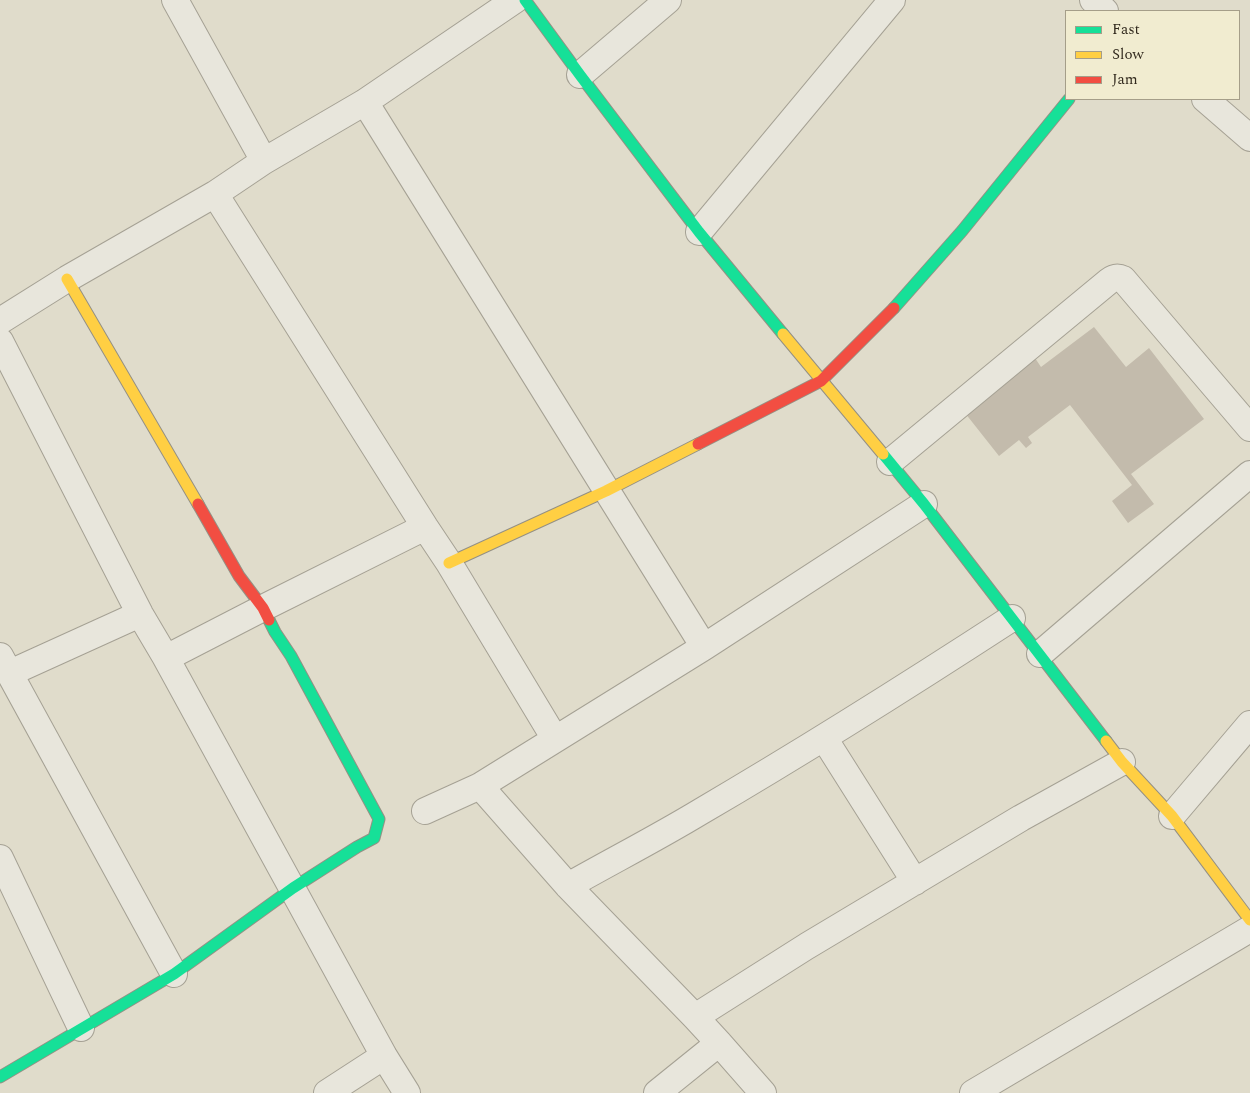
<!DOCTYPE html>
<style>
body{margin:0}
#map{position:relative;width:1250px;height:1093px;overflow:hidden;background:#e0dccb;font-family:Spectral,serif}
canvas{display:block}
.legend{position:absolute;left:1065px;top:10px;width:175px;height:90px;box-sizing:border-box;background:#f1ecd0;border:1px solid #a59e89;margin:0;padding:6px 9px;list-style:none;font-size:15px;color:#322a1e}
.legend li{display:flex;align-items:center;gap:10px;height:25px}
.legend b{width:25px;border:1px solid #a59e89}
</style>
<div id="map">
<canvas width="1250" height="1093"></canvas>
<ul class="legend">
<li><b style="height:6px;background:#16e098"></b>Fast</li>
<li><b style="height:6px;background:#ffcf43"></b>Slow</li>
<li><b style="height:6px;background:#f24e42"></b>Jam</li>
</ul>
</div>
<script>
const context = document.querySelector('canvas').getContext('2d');
context.lineJoin = 'round';
function paint(path, color) { context.fillStyle = color; context.fill(path, 'evenodd'); }
function trace(path, color, width, dash) { context.strokeStyle = color; context.lineWidth = width; context.lineCap = dash ? 'butt' : 'round'; context.setLineDash(dash || []); context.stroke(path); }
const building = new Path2D(`
 M1094 327 1126 367 1149 348 1204 419 1131 474 1154 504 1128 523 1112 501 1132 485 1070 405 1028 437 1032 443 1026 448 1019 440 999 456 965 413 1035 358 1041 367Z`);
const street = new Path2D(`
 M175 0 264 161
 M1093 0 1105 11
 M580 75 668 0
 M1205 99 1250 138
 M365 102 704 647
 M215 194 425 527 449 563 555 739
 M699 232 892 0
 M0 321 67 279 215 194 264 161 365 102 515 0
 M0 341 140 614 166 658 384 1056 407 1093
 M890 462 1109 281C1114 277 1117 276 1123 279L1250 428
 M1040 654 1250 474
 M0 656 174 974
 M166 658 263 608 425 527
 M10 673 140 614
 M824 738 915 882
 M480 786 568 886 695 1017 719 1043 763 1093
 M425 811 480 786 704 647 924 504
 M1172 816 1250 724
 M0 858 81 1028
 M568 886C612 861 657 838 700 812 806 750 909 685 1012 618
 M695 1017 807 946 1021 818 1122 762
 M327 1093 384 1056
 M657 1093 719 1043
 M973 1093 1250 929`);
const fast = new Path2D(`
 M525 0 580 75 699 232 783 334
 M894 308 962 231 1069 99
 M883 454 924 504 1106 741
 M0 1077 174 974 293 888 357 847 374 838 379 819 291 656 275 632 269 620`);
const slow = new Path2D(`
 M67 279 198 504
 M783 334 883 454
 M449 563 606 491 698 444
 M1106 741 1122 762 1172 816 1250 920`);
const jam = new Path2D(`
 M698 444 821 381 894 308
 M198 504 239 576 263 608 269 620`);
paint(building, '#c3bbac');
trace(street, '#a5a194', 28);
trace(fast, '#949084', 13);
trace(slow, '#949084', 13);
trace(jam, '#949084', 13);
trace(street, '#e8e6dc', 26);
trace(fast, '#16e098', 11);
trace(slow, '#ffcf43', 11);
trace(jam, '#f24e42', 11);
</script>
